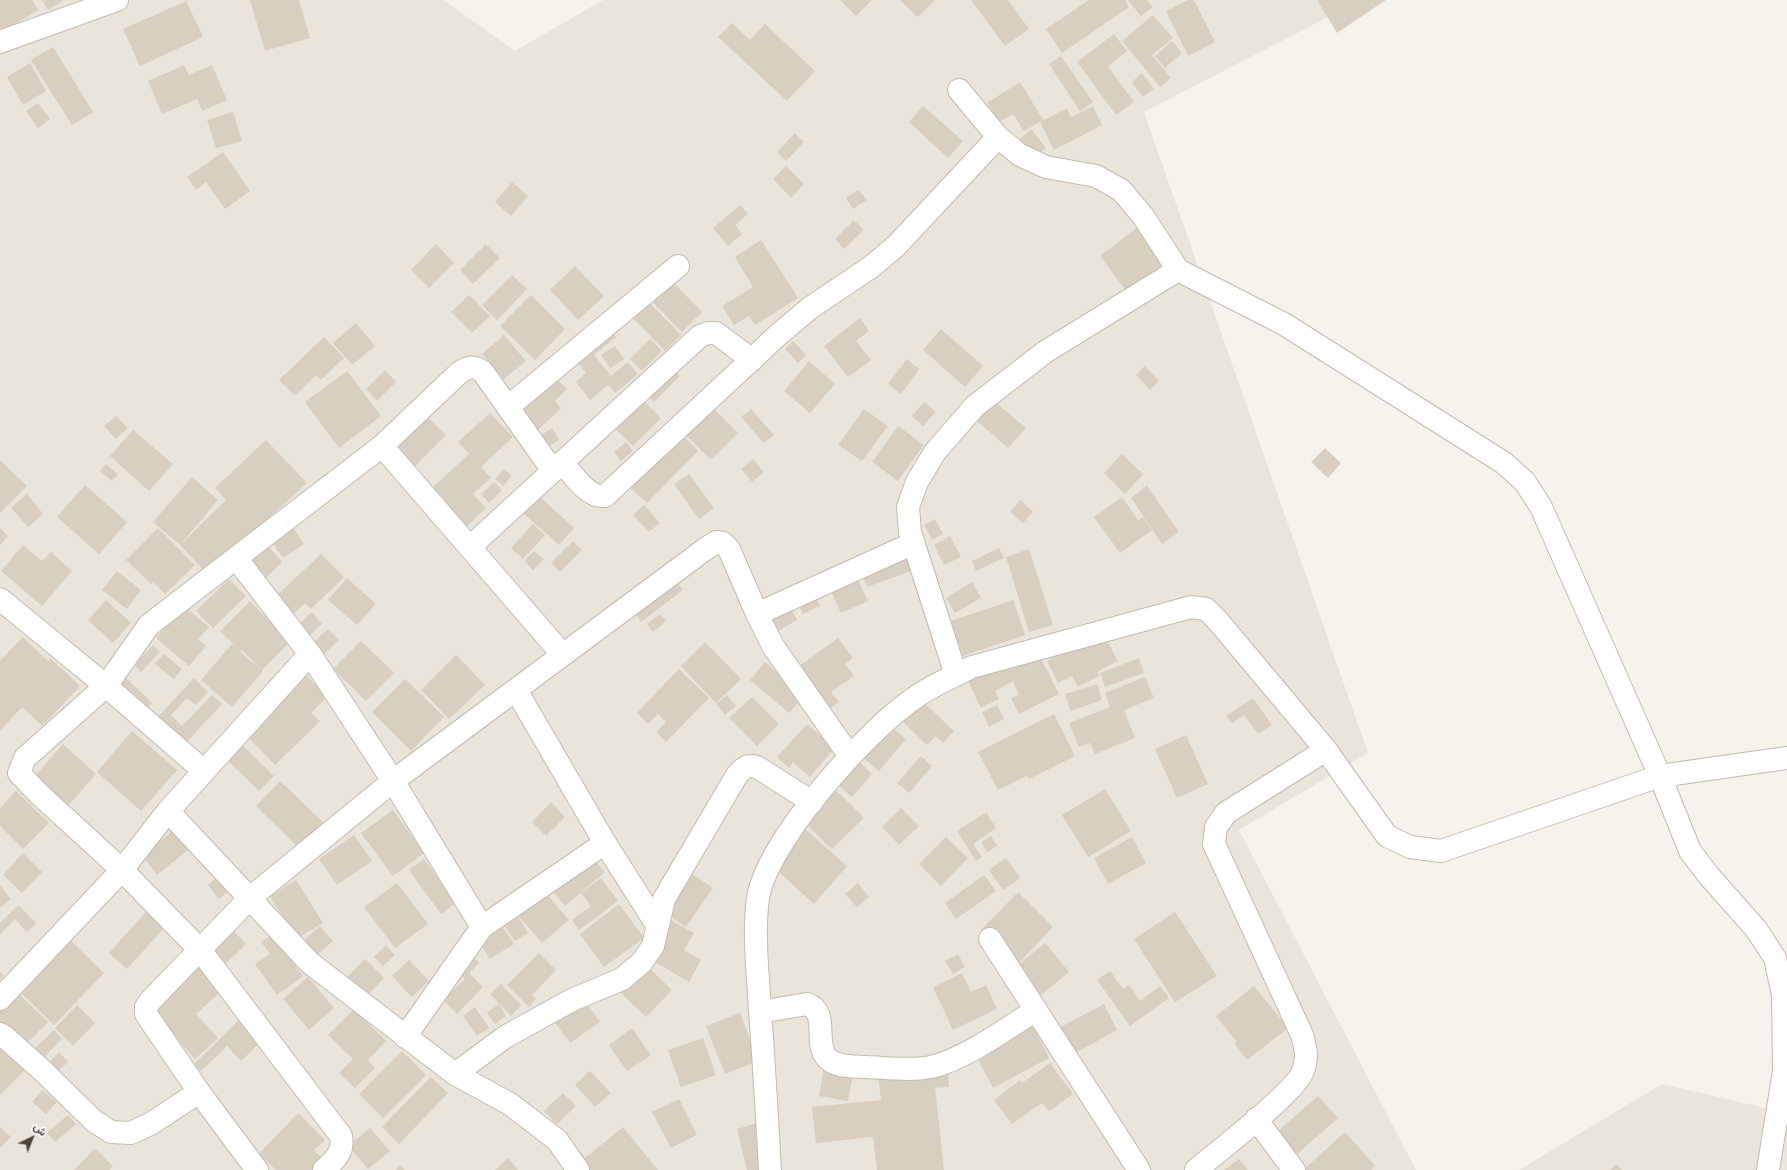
<!DOCTYPE html>
<meta charset="utf-8">
<style>
body{margin:0}
#map{position:relative;width:1787px;height:1170px;overflow:hidden;background:#f6f3ec;font-family:Jost,Vazirmatn,sans-serif}
canvas{display:block}
.north{position:absolute;left:12px;top:1118px;width:40px;height:40px;-webkit-text-stroke:3px #fff;paint-order:stroke;rotate:43deg;font-size:11px;font-weight:700;line-height:16px;text-align:center;color:#4b4439}
.north::after{content:'';display:block;margin:auto;width:14px;height:18px;background:#4b4439;clip-path:polygon(50% 0,100% 100%,50% 72%,0 100%)}
</style>
<div id="map">
<canvas width="1787" height="1170"></canvas>
<div class="north">ش</div>
</div>
<script>
const context = document.querySelector('canvas').getContext('2d');
context.lineJoin = 'round';
function paint(path, color) { context.fillStyle = color; context.fill(path, 'evenodd'); }
function trace(path, color, width, dash) { context.strokeStyle = color; context.lineWidth = width; context.lineCap = dash ? 'butt' : 'round'; context.setLineDash(dash || []); context.stroke(path); }
const residential = new Path2D(`
 M0 0H444L515 51 603 0H1361L1144 112 1368 753 1239 830 1416 1170H0Z
 M1662 1084 1787 1113V1170H1519Z`);
const building = new Path2D(`
 M0 0H32L38 10 0 33Z
 M42 0H64L48 10Z
 M250 0H299L310 38 265 51Z
 M840 0H872L856 16Z
 M900 0H935L918 17Z
 M971 0H1008L1029 29 1005 46Z
 M1089 0H1125L1129 7 1062 53 1046 29Z
 M1128 0H1147L1153 7 1141 16Z
 M1188 0H1194L1215 42 1188 56 1166 11Z
 M1317 0H1386L1337 33Z
 M186 1 203 37 140 66 123 29Z
 M1153 15 1173 38 1152 55 1171 78 1160 87 1122 41Z
 M732 23 750 40 765 24 815 71 787 101 718 37Z
 M1114 34 1127 51 1108 66 1134 102 1116 115 1077 62Z
 M1172 41 1182 53 1165 68 1155 56Z
 M53 47 93 112 72 125 31 60Z
 M1061 56 1093 102 1080 111 1049 64Z
 M30 63 46 91 23 105 7 77Z
 M184 65 189 75 212 65 227 100 202 111 197 99 162 114 148 81Z
 M1142 73 1154 89 1143 97 1132 82Z
 M1020 82 1043 120 1024 131 1013 114 999 122 987 103Z
 M38 103 50 119 38 128 26 111Z
 M923 106 963 141 948 158 909 122Z
 M1093 106 1102 125 1054 150 1040 122 1067 108 1071 117Z
 M233 112 242 141 216 148 207 120Z
 M1031 129 1046 148 1034 158 1019 140Z
 M795 133 804 142 786 161 777 152Z
 M223 152 250 191 225 209 206 182 196 190 187 177Z
 M786 166 804 184 791 198 773 179Z
 M512 182 528 196 511 216 495 202Z
 M858 190 867 200 853 209 846 198Z
 M740 205 748 214 735 225 742 234 728 246 713 228Z
 M854 220 864 230 844 249 835 239Z
 M1137 228 1164 265 1127 292 1100 256Z
 M761 240 798 298 755 325 749 316 734 325 722 306 753 287 735 257Z
 M436 244 454 263 429 288 411 270Z
 M486 244 500 258 473 284 460 270Z
 M575 266 604 296 578 320 550 290Z
 M663 272 702 312 682 332 643 292Z
 M512 275 527 289 497 320 482 305Z
 M639 292 681 335 665 351 623 308Z
 M469 295 490 316 472 333 451 312Z
 M531 295 565 329 535 360 500 326Z
 M860 318 869 331 856 341 871 360 848 377 824 346Z
 M356 323 375 346 352 365 333 343Z
 M604 323 616 337 594 355 611 376 628 362 638 374 615 393 608 385 590 400 576 382 586 373 569 352Z
 M941 329 983 366 965 387 923 350Z
 M504 335 526 361 504 379 482 354Z
 M324 337 344 358 321 380 316 375 295 396 279 380Z
 M650 339 662 351 642 371 630 359Z
 M793 341 806 355 798 363 785 349Z
 M615 346 624 359 610 368 601 355Z
 M907 359 919 369 901 394 888 384Z
 M809 361 835 384 810 413 784 391Z
 M667 362 680 376 654 402 641 389Z
 M1145 366 1159 381 1150 390 1136 375Z
 M547 369 567 389 555 401 561 408 536 432 510 406Z
 M385 370 396 382 377 401 366 389Z
 M347 371 381 416 339 448 305 402Z
 M634 391 661 418 633 446 604 418Z
 M706 401 738 433 711 460 679 428Z
 M994 401 1026 428 1008 448 977 421Z
 M924 402 936 412 923 426 912 416Z
 M751 409 774 435 764 443 741 417Z
 M864 409 888 426 862 461 838 445Z
 M422 412 446 435 413 468 389 444Z
 M490 413 513 437 481 467 491 478 473 494 486 508 465 528 430 490 469 454 458 442Z
 M116 416 128 428 116 439 104 426Z
 M673 426 698 451 647 503 621 479Z
 M898 426 924 445 898 481 872 462Z
 M552 428 559 440 542 451 534 439Z
 M133 430 173 464 149 491 110 456Z
 M266 440 307 483 207 574 180 545 153 522 192 477 218 500 180 545 226 500 215 488Z
 M626 442 633 451 621 461 614 452Z
 M1325 448 1341 463 1328 478 1311 462Z
 M1122 454 1143 474 1125 494 1104 473Z
 M753 459 764 472 752 482 741 469Z
 M0 460 27 486 0 513Z
 M106 464 118 474 112 481 100 471Z
 M504 469 512 476 503 486 495 479Z
 M689 474 714 508 699 519 674 484Z
 M494 482 502 490 489 503 481 494Z
 M85 485 127 522 99 554 57 517Z
 M1147 486 1179 532 1162 544 1131 498Z
 M27 494 43 514 28 527 11 508Z
 M538 495 574 528 559 545 522 512Z
 M1122 497 1138 520 1143 517 1152 530 1120 553 1094 517Z
 M1020 500 1033 512 1023 523 1010 512Z
 M644 505 660 523 649 532 633 515Z
 M935 519 943 534 932 540 924 525Z
 M533 524 545 535 523 559 511 548Z
 M293 527 304 544 283 558 271 541Z
 M0 528 8 536 0 545Z
 M158 528 195 565 165 594 153 582 151 584 126 560Z
 M950 536 961 557 944 565 934 545Z
 M573 541 582 550 560 572 551 563Z
 M23 545 42 561 51 552 72 571 42 606 1 571Z
 M268 546 282 562 263 581 248 565Z
 M999 548 1004 558 976 571 972 561Z
 M1029 549 1053 625 1029 632 1006 557Z
 M534 551 544 559 533 570 524 561Z
 M321 554 344 577 311 609 305 603 293 614 275 597Z
 M908 556 914 570 867 587 862 573Z
 M117 571 141 590 127 609 102 590Z
 M671 574 683 590 641 622 630 606Z
 M856 575 868 601 841 613 829 587Z
 M347 578 376 604 357 625 328 600Z
 M229 579 246 596 213 628 196 611Z
 M972 582 981 598 955 613 946 598Z
 M813 592 820 606 803 614 796 600Z
 M106 600 131 623 113 643 88 620Z
 M1013 600 1025 635 963 656 951 621Z
 M250 601 290 642 262 670 242 650 240 652 263 671 232 707 201 680 232 644 238 649 220 631Z
 M787 602 797 620 776 632 765 615Z
 M184 606 209 627 198 639 206 646 189 666 156 638Z
 M312 612 322 624 309 636 298 625Z
 M660 614 666 621 653 632 647 624Z
 M328 629 339 640 324 654 313 643Z
 M1102 631 1118 661 1097 672 1099 676 1078 687 1072 676 1058 683 1047 661Z
 M23 637 48 661 50 658 80 686 42 726 22 707 0 731V661Z
 M838 638 853 658 845 664 854 676 831 692 839 702 829 709 798 667Z
 M361 641 394 673 366 701 333 669Z
 M705 642 741 679 716 703 681 666Z
 M153 645 160 652 141 672 134 665Z
 M1036 648 1059 694 1019 714 1011 698 1019 695 1013 681 995 691 999 699 981 708 968 681Z
 M164 654 182 669 174 679 155 664Z
 M456 655 485 685 449 719 421 690Z
 M1139 658 1144 673 1105 687 1100 673Z
 M765 662 804 696 789 713 750 680Z
 M679 669 709 698 666 742 656 732 666 722 658 714 648 724 637 713Z
 M303 672 327 697 311 713 320 721 275 765 243 732Z
 M125 677 152 703 143 713 116 687Z
 M1145 677 1154 698 1124 710 1135 738 1095 754 1090 743 1079 747 1069 723 1110 707 1105 693Z
 M194 678 208 692 196 705 187 698 171 715 182 726 212 695 222 704 183 746 155 720Z
 M405 679 444 717 411 751 372 712Z
 M1097 684 1102 700 1071 711 1065 694Z
 M727 695 736 706 725 715 716 704Z
 M752 697 779 724 757 746 729 718Z
 M1253 698 1272 725 1258 734 1244 715 1232 723 1226 716Z
 M920 699 954 731 943 743 936 736 927 745 901 720Z
 M997 705 1004 719 989 727 982 712Z
 M1054 714 1075 756 1029 779 1027 776 998 790 978 752Z
 M807 724 835 748 810 777 793 762 789 768 777 757Z
 M888 724 906 739 879 771 862 757Z
 M132 731 177 770 141 811 97 772Z
 M1186 735 1208 784 1177 798 1155 749Z
 M63 744 96 774 67 807 34 777Z
 M243 746 274 776 259 791 228 761Z
 M921 756 932 766 909 793 897 783Z
 M857 760 872 774 852 797 837 784Z
 M280 781 325 824 300 849 256 806Z
 M1105 789 1131 831 1088 857 1062 815Z
 M836 790 864 818 832 849 804 822Z
 M16 791 49 823 23 849 0 826V808Z
 M551 802 565 817 546 836 532 822Z
 M901 808 919 826 899 845 882 827Z
 M393 810 424 853 393 876 361 833Z
 M986 812 996 828 973 844 982 857 976 861 957 831Z
 M178 827 193 846 157 875 142 855Z
 M803 827 847 866 814 904 770 864Z
 M354 835 372 861 337 885 319 859Z
 M991 836 997 846 987 852 981 842Z
 M946 837 968 858 941 886 919 864Z
 M1132 837 1146 863 1108 884 1094 858Z
 M23 853 42 872 22 893 3 875Z
 M593 858 605 872 565 906 553 892Z
 M1006 858 1020 878 1003 890 989 870Z
 M424 859 456 903 441 914 409 870Z
 M688 871 713 888 686 927 661 910Z
 M984 875 996 891 956 919 945 903Z
 M218 876 230 890 219 899 208 885Z
 M601 878 618 901 579 930 572 920 591 906 581 893Z
 M296 880 323 923 296 939 270 896Z
 M397 883 428 924 395 948 364 907Z
 M858 883 869 897 857 907 845 894Z
 M0 885 11 899 0 908Z
 M545 892 569 920 542 943 518 915Z
 M1018 892 1053 927 1017 965 981 930Z
 M619 904 644 938 604 967 580 934Z
 M18 905 36 923 27 932 15 919 0 934V923Z
 M146 912 164 928 127 969 109 953Z
 M1175 912 1217 976 1175 1002 1134 939Z
 M517 915 528 933 515 941 503 924Z
 M670 920 694 933 684 950 701 960 689 982 648 958Z
 M228 925 246 944 222 967 204 948Z
 M320 926 333 941 316 956 303 941Z
 M502 926 514 944 490 959 479 941Z
 M273 934 303 976 277 995 255 964 270 954 261 942Z
 M68 938 104 973 54 1025 18 990Z
 M1045 943 1069 972 1036 999 1012 970Z
 M386 945 395 955 383 966 374 957Z
 M539 953 556 970 532 995 536 999 529 1007 507 985Z
 M958 954 965 967 953 974 945 961Z
 M471 955 479 963 469 973 483 987 457 1014 443 1000 465 979 456 970Z
 M639 958 672 990 646 1017 612 984Z
 M365 959 384 978 366 997 346 978Z
 M409 960 429 981 412 997 392 976Z
 M197 966 220 992 196 1014 218 1038 195 1059 150 1009Z
 M1110 971 1123 989 1129 985 1140 1001 1160 986 1169 998 1130 1026 1097 980Z
 M0 972 4 976 0 980Z
 M962 973 971 992 986 985 997 1009 953 1030 933 987Z
 M308 977 334 1008 309 1030 283 999Z
 M501 984 521 1005 511 1016 490 994Z
 M1254 986 1288 1028 1247 1060 1235 1044 1237 1042 1216 1016Z
 M17 992 48 1022 23 1047 0 1025V1009Z
 M580 993 600 1022 570 1043 549 1015Z
 M499 1004 506 1016 495 1024 487 1013Z
 M1104 1004 1117 1030 1071 1055 1057 1029Z
 M77 1005 95 1023 73 1046 55 1028Z
 M475 1007 489 1028 477 1036 463 1016Z
 M354 1009 386 1041 368 1060 375 1068 355 1088 339 1073 353 1059 328 1035Z
 M740 1013 758 1061 725 1074 706 1026Z
 M240 1019 262 1041 241 1061 227 1046 201 1071 194 1064Z
 M1031 1022 1049 1058 993 1088 974 1052Z
 M632 1028 651 1055 627 1071 609 1045Z
 M54 1030 62 1039 43 1058 34 1049Z
 M703 1038 716 1075 681 1087 668 1050Z
 M0 1040 28 1067 0 1095Z
 M402 1051 426 1075 383 1118 359 1094Z
 M59 1052 68 1062 57 1072 48 1063Z
 M1050 1063 1073 1094 1049 1111 1042 1103 1012 1124 994 1100 1020 1080 1022 1083Z
 M824 1068 853 1073 848 1101 819 1096Z
 M948 1069 949 1087 935 1088 944 1170H877L873 1137 816 1143 812 1107 881 1100 878 1076Z
 M590 1071 611 1093 595 1107 575 1085Z
 M431 1077 448 1093 399 1144 382 1127Z
 M42 1090 57 1102 46 1114 32 1102Z
 M563 1093 576 1106 557 1124 544 1111Z
 M1318 1096 1338 1118 1296 1155 1276 1133Z
 M679 1099 697 1135 671 1148 652 1112Z
 M298 1113 325 1140 314 1150 325 1161 316 1170H276L259 1154Z
 M68 1115 76 1124 55 1142 47 1133Z
 M757 1123 769 1170H747L737 1129Z
 M0 1127 11 1137 0 1148Z
 M623 1127 658 1170H586L580 1162Z
 M370 1128 390 1151 368 1169 348 1146Z
 M1345 1132 1375 1166 1371 1170H1303Z
 M95 1148 113 1166 109 1170H74Z
 M508 1158 518 1170H495Z
 M1239 1159 1248 1170H1224Z
 M1617 1164 1622 1170H1610Z
 M400 1165 405 1170H396Z`);
const street = new Path2D(`
 M0 42 117 0
 M959 90 998 137 1020 155 1046 167 1096 176 1121 190 1143 216 1178 270
 M508 407 678 266
 M382 446 563 655
 M562 462C573 474 587 498 605 496L778 335 810 308 871 267 896 246 998 137
 M553 471 483 372C473 365 469 367 460 372L382 446 236 558 310 654 393 781 482 927 605 843
 M470 547 700 336 708 333H716L752 360
 M236 558 149 625 106 686 25 758 19 773 39 794 122 870 201 951 341 1136C344 1152 335 1160 324 1170
 M0 599 106 686 204 771
 M757 614 914 543
 M956 675 910 532 908 507 917 482 935 452 975 406 1045 352 1178 270 1284 324 1504 463 1525 482 1541 507 1660 776 1690 851 1709 876 1756 929 1775 958 1783 995 1784 1071 1768 1170
 M516 690 605 843 657 925
 M168 811 310 963 455 1074 510 1104 557 1140 578 1170
 M990 939 1139 1170
 M0 999 122 870 168 811 310 654
 M760 1012 807 1004C830 1012 813 1043 827 1058 836 1068 855 1066 867 1067 889 1068 910 1071 931 1067 965 1059 1006 1029 1036 1010
 M0 1034 6 1038 43 1071 94 1121 111 1132 131 1133 152 1123 199 1092
 M405 1037 482 927
 M455 1074 505 1037 572 1000 622 979 642 962 653 946 664 899 737 775C743 768 747 764 757 767L812 802
 M1256 1119 1294 1170
 M257 1170 199 1092 146 1014V1007L151 1000 250 898 393 781 704 550 716 542 723 543 729 549 757 614 773 646 849 755
 M770 1170C767 1117 764 1063 760 1010 758 973 753 935 758 898 767 842 863 735 909 702 928 687 950 678 972 667L1191 607 1206 609 1218 621 1326 750 1387 836 1410 847 1441 851 1660 776 1787 758
 M1196 1170C1217 1152 1295 1093 1303 1071 1308 1057 1306 1049 1302 1035L1214 844 1216 827 1226 813 1326 750`);
paint(residential, '#eae5da');
paint(building, '#d8cfc1');
trace(street, '#c2bbae', 24);
trace(street, '#fff', 22);
</script>
